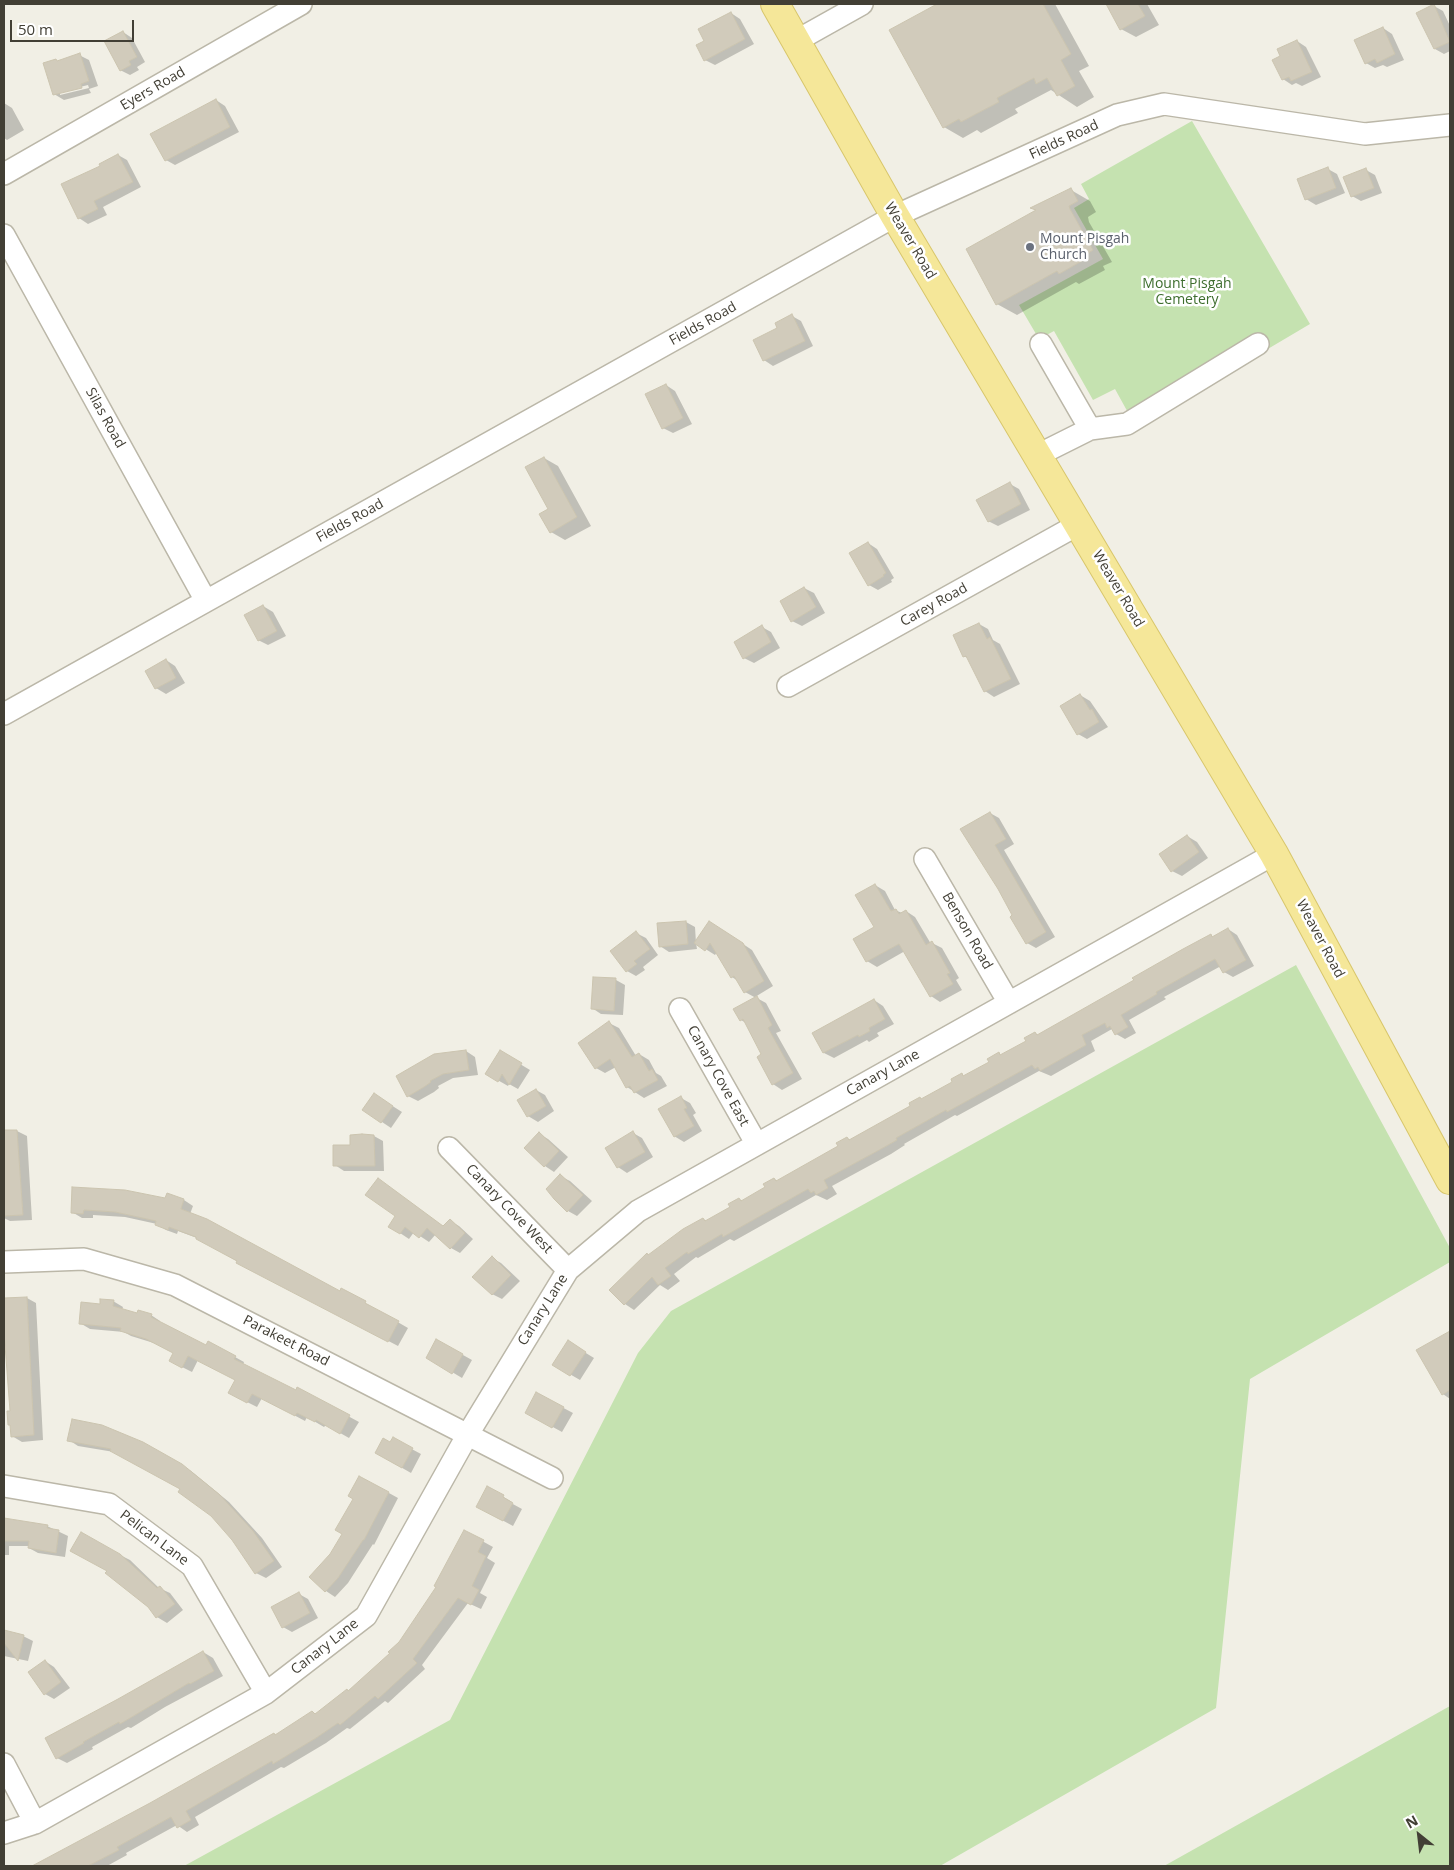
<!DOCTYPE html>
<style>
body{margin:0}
#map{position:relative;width:1454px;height:1870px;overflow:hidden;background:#f1efe5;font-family:"Open Sans",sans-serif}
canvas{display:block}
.frame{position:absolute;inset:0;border:5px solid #423f35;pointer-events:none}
.north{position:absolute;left:1394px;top:1810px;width:50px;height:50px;-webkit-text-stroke:4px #fff;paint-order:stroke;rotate:331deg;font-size:14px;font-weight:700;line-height:20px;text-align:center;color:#423f35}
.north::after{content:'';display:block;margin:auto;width:18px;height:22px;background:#423f35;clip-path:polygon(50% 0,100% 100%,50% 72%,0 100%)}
.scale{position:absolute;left:10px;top:20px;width:124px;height:22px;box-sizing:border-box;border:2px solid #423f35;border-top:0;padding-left:6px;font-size:15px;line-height:18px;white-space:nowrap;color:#423f35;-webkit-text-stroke:4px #fff;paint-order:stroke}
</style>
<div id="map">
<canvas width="1454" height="1870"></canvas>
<div class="frame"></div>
<div class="north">N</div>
<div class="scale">50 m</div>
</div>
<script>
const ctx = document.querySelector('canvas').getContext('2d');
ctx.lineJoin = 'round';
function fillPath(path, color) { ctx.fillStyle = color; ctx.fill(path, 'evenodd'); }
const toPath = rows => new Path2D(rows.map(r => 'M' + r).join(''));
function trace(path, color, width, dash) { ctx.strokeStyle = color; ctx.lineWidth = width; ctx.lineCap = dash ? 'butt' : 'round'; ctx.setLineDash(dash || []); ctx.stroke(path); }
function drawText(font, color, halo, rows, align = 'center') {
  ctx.font = font + ' "Open Sans",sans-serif'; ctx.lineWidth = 5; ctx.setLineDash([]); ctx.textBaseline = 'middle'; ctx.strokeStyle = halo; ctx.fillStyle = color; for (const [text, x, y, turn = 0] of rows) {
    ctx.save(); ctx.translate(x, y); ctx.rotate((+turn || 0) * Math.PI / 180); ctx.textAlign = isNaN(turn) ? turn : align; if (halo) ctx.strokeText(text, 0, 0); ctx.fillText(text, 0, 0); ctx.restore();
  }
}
fillPath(toPath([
 [1192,121,1310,324,1136,427,1115,389,1093,400,1054,331,1039,339,1019,305,1103,259,1074,208,1089,199,1081,184],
 [1296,965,1450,1248,1450,1262,1250,1379,1216,1708,940,1866,184,1866,450,1720,638,1353,671,1311],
 [1450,1706,1450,1866,1164,1866]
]), '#c5e2b0');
fillPath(toPath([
 [939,4,1055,4,1089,66,1079,71,1094,97,1077,107,1051,90,1015,109,1018,113,981,133,977,130,963,138,944,127,891,31],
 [1107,4,1147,4,1159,25,1136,37,1121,29],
 [1434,6,1443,11,1450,26,1450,51,1444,54,1435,49],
 [731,13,740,19,754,44,715,65,705,60,706,41],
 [1383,28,1392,34,1404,60,1387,67,1383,65,1375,68,1366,63],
 [123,32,132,38,145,62,137,67,139,70,130,75,120,70],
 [1297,41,1306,47,1321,77,1302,86,1296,83,1292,85,1283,79,1281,56],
 [79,55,89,60,98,86,89,89,91,93,64,100,54,94,58,62],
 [88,85,89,88,60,95,60,92],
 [216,100,225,106,239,132,175,165,166,160],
 [4,103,12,108,24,130,7,140,4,138],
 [118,155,127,160,141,187,103,207,107,215,88,224,79,218,101,166],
 [1328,169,1337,174,1345,193,1316,205,1306,199],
 [1366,170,1375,175,1382,193,1361,201,1352,196],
 [1071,190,1090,201,1096,212,1088,217,1089,222,1112,262,1103,266,1105,270,1079,284,1076,282,1017,315,997,304,1037,211,1033,209],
 [792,316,801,321,813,346,773,366,764,360,779,329],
 [666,385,675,391,692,424,673,433,663,428],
 [544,458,558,466,591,526,565,540,551,532,550,509],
 [1010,484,1019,489,1030,510,998,526,988,521],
 [868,543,877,549,894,578,891,580,892,582,878,590,869,585],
 [804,588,814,593,825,613,802,626,792,621],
 [263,606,273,612,286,636,268,645,258,640],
 [979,624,988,629,993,640,1000,644,1020,684,994,697,985,691,969,659,964,656],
 [762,627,771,632,780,648,754,663,744,658],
 [166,660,175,666,185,683,166,694,156,688],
 [1080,695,1090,701,1108,727,1087,739,1078,734],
 [990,813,999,818,1014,844,1004,850,1055,937,1036,948,1027,943,999,888],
 [1187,836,1197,842,1208,858,1182,876,1172,871],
 [875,885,885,891,895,910,902,913,906,911,915,917,931,944,932,943,942,948,959,978,956,980,962,990,940,1002,931,996,905,951,877,967,867,961,855,939,875,928],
 [686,922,695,927,696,943,719,928,752,950,773,986,755,997,766,1003,781,1031,776,1033,802,1079,782,1090,773,1084,763,1055,746,1023,741,1020,756,998,745,992,738,981,732,977,717,952,715,955,696,943,697,949,669,952,660,946],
 [1228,929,1237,935,1254,966,1233,977,1224,972,1221,966,1164,997,1166,999,1129,1020,1136,1033,1125,1039,1116,1034,1112,1029,1091,1041,1095,1051,1051,1076,1039,1071,957,1116,955,1115,904,1144,905,1145,891,1154,832,1186,837,1194,827,1200,816,1195,734,1241,730,1239,698,1258,696,1257,674,1274,680,1281,668,1290,660,1285,634,1310,625,1304,611,1290,647,1254,649,1256,703,1219,707,1221,731,1207,739,1199,743,1201,767,1188,774,1179,778,1181,839,1147,847,1138,851,1140,912,1106,920,1098,923,1100,954,1083,962,1075,965,1077,991,1062,999,1054,1002,1056,1027,1041,1035,1033,1038,1035,1135,981,1211,936,1213,937],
 [636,933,646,938,658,955,643,967,645,970,636,976,627,971],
 [594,978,616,980,625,985,623,1015,601,1014,592,1008],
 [874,1000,883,1006,894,1024,877,1033,879,1036,869,1042,867,1040,834,1058,824,1053,814,1034],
 [609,1023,619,1028,636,1056,639,1054,649,1060,656,1073,661,1076,667,1086,644,1098,627,1087,616,1067,605,1073,596,1068],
 [466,1051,475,1057,478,1075,453,1078,438,1086,439,1088,434,1092,418,1101,408,1096],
 [500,1052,530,1070,518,1089,509,1084,508,1086,487,1074],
 [536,1090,545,1095,554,1111,538,1122,528,1116],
 [681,1098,690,1103,696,1113,693,1115,702,1131,684,1142,674,1136],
 [383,1100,402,1112,391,1128,364,1110],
 [17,1131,27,1136,32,1220,10,1221,4,1218,4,1132],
 [633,1133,642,1138,653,1157,627,1173,618,1167,607,1149],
 [539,1134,548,1139,568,1157,554,1172,545,1166,526,1148],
 [374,1136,383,1141,384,1171,344,1171,335,1165,352,1146],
 [560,1176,570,1181,592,1201,577,1216,568,1211,555,1198],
 [378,1179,444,1227,450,1221,459,1226,473,1239,460,1253,451,1248,436,1234,429,1242,414,1232,409,1239,400,1233,397,1216],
 [74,1188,166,1200,168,1194,184,1200,193,1206,190,1214,340,1292,342,1290,408,1328,398,1346,247,1267,197,1238,178,1231,177,1234,166,1230,157,1224,125,1217,93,1215,93,1218,82,1218,72,1212],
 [492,1258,501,1263,520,1281,502,1299,492,1294],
 [27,1298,36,1303,43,1440,22,1442,12,1436,4,1319],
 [113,1301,123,1307,122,1310,138,1315,151,1315,160,1321,160,1323,206,1347,235,1357,244,1362,243,1365,296,1392,298,1389,359,1422,349,1438,326,1425,324,1427,307,1417,305,1421,262,1398,257,1407,239,1398,236,1380,198,1360,192,1372,180,1366,174,1353,157,1344,131,1336,124,1332,90,1329,80,1323,101,1306],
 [1449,1333,1450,1334,1450,1399,1443,1394],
 [436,1340,472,1360,462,1378,427,1357],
 [568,1342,594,1358,580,1380,554,1365],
 [537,1394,573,1413,562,1432,527,1413],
 [393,1439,421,1454,411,1473,376,1453,390,1444],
 [69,1440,142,1443,191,1471,229,1502,262,1538,282,1567,266,1578,256,1573,233,1539,211,1515,181,1489,114,1452,78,1446],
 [360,1477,398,1498,374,1545,373,1544,348,1583,335,1597,326,1591,310,1577,331,1554,344,1533],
 [488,1488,512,1502,511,1503,522,1509,513,1526,487,1512],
 [4,1520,47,1526,68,1536,65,1557,38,1553,29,1548,29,1546,9,1546,9,1555,4,1555],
 [464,1531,493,1547,487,1558,495,1563,480,1593,487,1597,481,1609,468,1603,422,1665,425,1669,388,1703,385,1701,350,1729,347,1728,326,1743,284,1768,281,1767,195,1817,199,1825,187,1832,177,1825,126,1853,127,1855,107,1866,34,1866,197,1779,274,1734,276,1736,316,1715,349,1692,392,1653,400,1642,438,1586],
 [120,1555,130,1560,159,1588,170,1593,183,1610,167,1623,157,1617,149,1607],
 [299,1594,308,1599,318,1618,292,1632,283,1627],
 [4,1632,23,1636,33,1641,28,1661,4,1656],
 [203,1652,213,1658,223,1676,165,1707,131,1728,128,1727,92,1747,93,1749,67,1763,57,1758],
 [45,1661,54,1667,70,1688,54,1699,45,1694]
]), '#0003');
const building = toPath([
 [937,4,1043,4,1071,54,1061,60,1075,86,1057,96,1047,78,1036,84,1034,78,997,98,999,102,976,114,961,122,959,119,943,128,889,30,937,4],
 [1106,4,1138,4,1145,16,1120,30,1106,4],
 [1434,4,1450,42,1434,49,1416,13,1434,4],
 [731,12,745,39,704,61,696,45,704,41,698,29,731,12],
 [1383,27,1395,54,1377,63,1375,59,1365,64,1354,40,1383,27],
 [123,31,137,57,129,61,131,65,120,71,104,41,123,31],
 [1297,40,1312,72,1291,81,1289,77,1282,80,1272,60,1280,56,1277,49,1297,40],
 [80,53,89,81,81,84,82,88,53,95,43,63,56,59,57,61,80,53],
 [216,99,230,127,165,161,150,134,216,99],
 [118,154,133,182,94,201,98,209,78,219,61,184,100,166,99,164,118,154],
 [1328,167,1336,188,1305,200,1297,179,1328,167],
 [1366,168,1374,188,1351,197,1343,177,1366,168],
 [1071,188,1078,201,1069,206,1070,209,1093,250,1085,255,1087,258,1059,274,1057,271,996,305,966,249,1036,210,1030,208,1071,188],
 [792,314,805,341,763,361,753,340,777,328,775,323,792,314],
 [666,384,683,418,662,429,645,394,666,384],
 [544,457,577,517,550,533,539,514,548,509,525,467,544,457],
 [1010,482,1021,504,988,522,976,500,1010,482],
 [868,542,886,573,883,575,884,576,868,586,849,553,868,542],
 [804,587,816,607,791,622,780,601,804,587],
 [263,605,277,631,258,641,244,615,263,605],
 [979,623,987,639,990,637,1011,679,984,692,966,656,963,657,953,635,979,623],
 [762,625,771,642,743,659,734,642,762,625],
 [166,659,176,678,155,689,145,671,166,659],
 [1080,694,1090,710,1092,709,1099,722,1077,735,1060,706,1080,694],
 [990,812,1006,839,995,845,1046,932,1026,944,1010,917,1012,915,998,889,960,829,990,812],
 [1187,835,1199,852,1171,872,1159,854,1187,835],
 [875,884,891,911,896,909,899,914,906,910,926,945,932,941,950,973,947,974,953,984,930,997,899,944,866,962,853,939,874,927,855,895,875,884],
 [686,921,688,944,659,947,657,923,686,921],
 [709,921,743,943,764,981,744,993,734,976,731,978,710,943,705,951,694,943,709,921],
 [1228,928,1246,960,1223,973,1215,959,1156,992,1157,994,1121,1015,1128,1027,1115,1035,1110,1026,1107,1028,1105,1023,1082,1035,1086,1045,1040,1071,1038,1067,1035,1069,1032,1065,947,1112,946,1110,896,1138,897,1140,881,1149,824,1180,828,1188,816,1195,814,1191,811,1193,808,1189,723,1237,722,1234,688,1254,687,1252,665,1268,671,1276,658,1285,652,1277,624,1305,609,1290,647,1253,648,1255,683,1229,703,1218,705,1221,730,1207,728,1204,739,1198,741,1201,765,1187,763,1184,774,1178,776,1181,838,1146,836,1143,847,1137,849,1140,910,1106,909,1103,920,1097,921,1099,952,1082,951,1079,962,1073,963,1076,989,1062,987,1059,999,1052,1000,1055,1026,1041,1024,1038,1035,1032,1037,1035,1134,980,1132,978,1183,949,1211,934,1212,937,1228,928],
 [636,931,650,949,634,961,637,964,626,972,610,951,636,931],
 [593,977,616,978,614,1011,591,1009,593,977],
 [757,996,772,1025,768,1028,793,1073,772,1085,757,1057,761,1054,743,1019,740,1021,733,1009,757,996],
 [874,999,885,1019,869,1028,870,1031,859,1037,858,1035,823,1053,812,1033,874,999],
 [609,1021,632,1057,639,1053,649,1071,652,1069,658,1080,634,1093,630,1086,626,1088,610,1059,595,1069,578,1043,609,1021],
 [466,1050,469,1070,443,1074,430,1081,431,1082,424,1087,407,1097,396,1076,434,1054,466,1050],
 [500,1050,522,1063,509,1085,502,1074,498,1082,485,1074,500,1050],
 [536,1089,546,1106,527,1117,517,1100,536,1089],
 [374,1093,393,1106,381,1123,362,1110,374,1093],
 [681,1096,687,1108,684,1109,694,1126,674,1137,658,1109,681,1096],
 [4,1130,17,1130,23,1215,4,1216,4,1130],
 [633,1131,645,1152,617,1168,605,1148,633,1131],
 [539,1132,559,1151,544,1167,524,1148,539,1132],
 [362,1134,374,1135,375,1166,333,1166,333,1145,350,1145,350,1135,362,1134],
 [560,1174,583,1195,567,1212,554,1199,546,1189,560,1174],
 [378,1178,443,1226,450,1219,465,1233,450,1249,427,1228,419,1238,405,1227,400,1234,388,1227,395,1216,365,1195,378,1178],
 [72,1187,125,1190,165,1198,167,1193,184,1199,181,1209,207,1219,340,1291,341,1288,366,1301,365,1303,399,1321,388,1342,236,1263,237,1261,196,1239,196,1237,169,1227,168,1230,155,1225,156,1221,115,1212,84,1210,83,1214,71,1213,72,1187],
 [492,1256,511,1275,492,1295,472,1277,492,1256],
 [27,1297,34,1435,11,1437,10,1425,8,1425,7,1411,10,1411,4,1332,4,1298,27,1297],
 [100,1299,114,1300,113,1306,137,1313,138,1310,152,1314,151,1317,206,1345,208,1341,236,1356,234,1359,296,1390,297,1387,350,1415,340,1434,316,1420,315,1422,297,1413,295,1416,252,1394,247,1403,228,1393,235,1380,188,1356,182,1368,169,1361,173,1353,146,1339,120,1331,121,1328,79,1324,81,1302,100,1304,100,1299],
 [1450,1331,1450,1390,1442,1395,1416,1350,1450,1331],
 [436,1339,463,1354,452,1374,426,1358,436,1339],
 [568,1340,586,1352,570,1376,552,1365,568,1340],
 [536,1392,564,1407,552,1428,525,1413,536,1392],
 [72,1419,102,1425,143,1442,182,1464,220,1495,253,1531,274,1561,255,1574,232,1540,211,1516,178,1492,180,1489,110,1451,111,1449,67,1441,72,1419],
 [393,1437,413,1448,402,1468,375,1453,383,1438,390,1442,393,1437],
 [359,1476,389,1492,364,1540,363,1540,338,1578,325,1592,309,1577,330,1554,342,1534,335,1530,353,1499,348,1496,359,1476],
 [487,1486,504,1495,503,1497,513,1503,503,1521,476,1507,487,1486],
 [4,1518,48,1525,47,1528,59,1530,56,1553,28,1548,29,1541,4,1541,4,1518],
 [464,1530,484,1540,478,1552,486,1556,472,1586,479,1590,471,1605,458,1598,413,1659,417,1663,378,1699,375,1696,340,1725,338,1723,316,1738,273,1764,272,1761,186,1811,191,1820,177,1828,171,1817,117,1847,119,1850,88,1866,32,1866,150,1803,274,1733,275,1735,312,1711,315,1714,347,1689,348,1691,390,1653,388,1652,399,1642,436,1587,434,1586,464,1530],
 [81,1532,120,1554,157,1588,160,1586,175,1604,156,1618,148,1607,105,1573,107,1571,70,1551,81,1532],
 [299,1592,310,1613,282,1628,271,1607,299,1592],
 [4,1630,24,1635,18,1661,4,1643,4,1630],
 [203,1651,214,1671,190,1684,189,1683,120,1724,119,1722,83,1742,84,1743,56,1759,45,1738,118,1699,203,1651],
 [45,1660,61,1682,44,1695,28,1672,45,1660]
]);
fillPath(building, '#d1cbbb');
trace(building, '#cbc4af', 1);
const minor = toPath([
 [796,41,862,4],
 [4,174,301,4],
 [4,235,206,601],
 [1090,429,1127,424,1258,344],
 [1038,455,1090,429,1041,344],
 [788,686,1079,524],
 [4,714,895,216,1117,115,1164,104,1365,134,1450,125],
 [925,859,1009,1003],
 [680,1009,756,1143],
 [449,1148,568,1270],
 [4,1262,84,1259,175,1285,552,1478],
 [4,1486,109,1504,192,1566,266,1693],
 [4,1764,35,1823],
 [4,1833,35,1823,266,1693,366,1616,468,1434,568,1270,638,1211,1274,854]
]);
const major = toPath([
 [775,4,895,216,1274,854,1450,1180]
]);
trace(minor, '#bbb7a8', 24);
trace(major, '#d8c66b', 30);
trace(minor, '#fff', 21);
trace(major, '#f5e799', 28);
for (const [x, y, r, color] of [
 [1030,247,5,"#6b7280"]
]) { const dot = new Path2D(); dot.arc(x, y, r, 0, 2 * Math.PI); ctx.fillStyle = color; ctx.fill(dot); trace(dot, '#fff', 2); }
drawText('14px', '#423f35', '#fff', [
 ["Eyers Road",153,89,-30],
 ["Fields Road",1064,140,-25],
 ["Weaver Road",910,241,59],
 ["Fields Road",703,324,-29],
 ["Silas Road",105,418,61],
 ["Fields Road",350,521,-29],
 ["Weaver Road",1118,589,59],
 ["Carey Road",934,605,-29],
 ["Benson Road",967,931,60],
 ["Weaver Road",1320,939,62],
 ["Canary Lane",883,1073,-29],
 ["Canary Cove East",718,1076,61],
 ["Canary Cove West",509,1209,46],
 ["Canary Lane",543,1310,-58],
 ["Parakeet Road",286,1341,27],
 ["Pelican Lane",154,1538,37],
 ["Canary Lane",325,1647,-38]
]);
drawText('14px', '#5b616d', '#fff', [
 ["Mount Pisgah",1040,239],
 ["Church",1040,255]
], 'left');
drawText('14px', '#3e6e2e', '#fff', [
 ["Mount Pisgah",1187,284],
 ["Cemetery",1187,300]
]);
</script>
